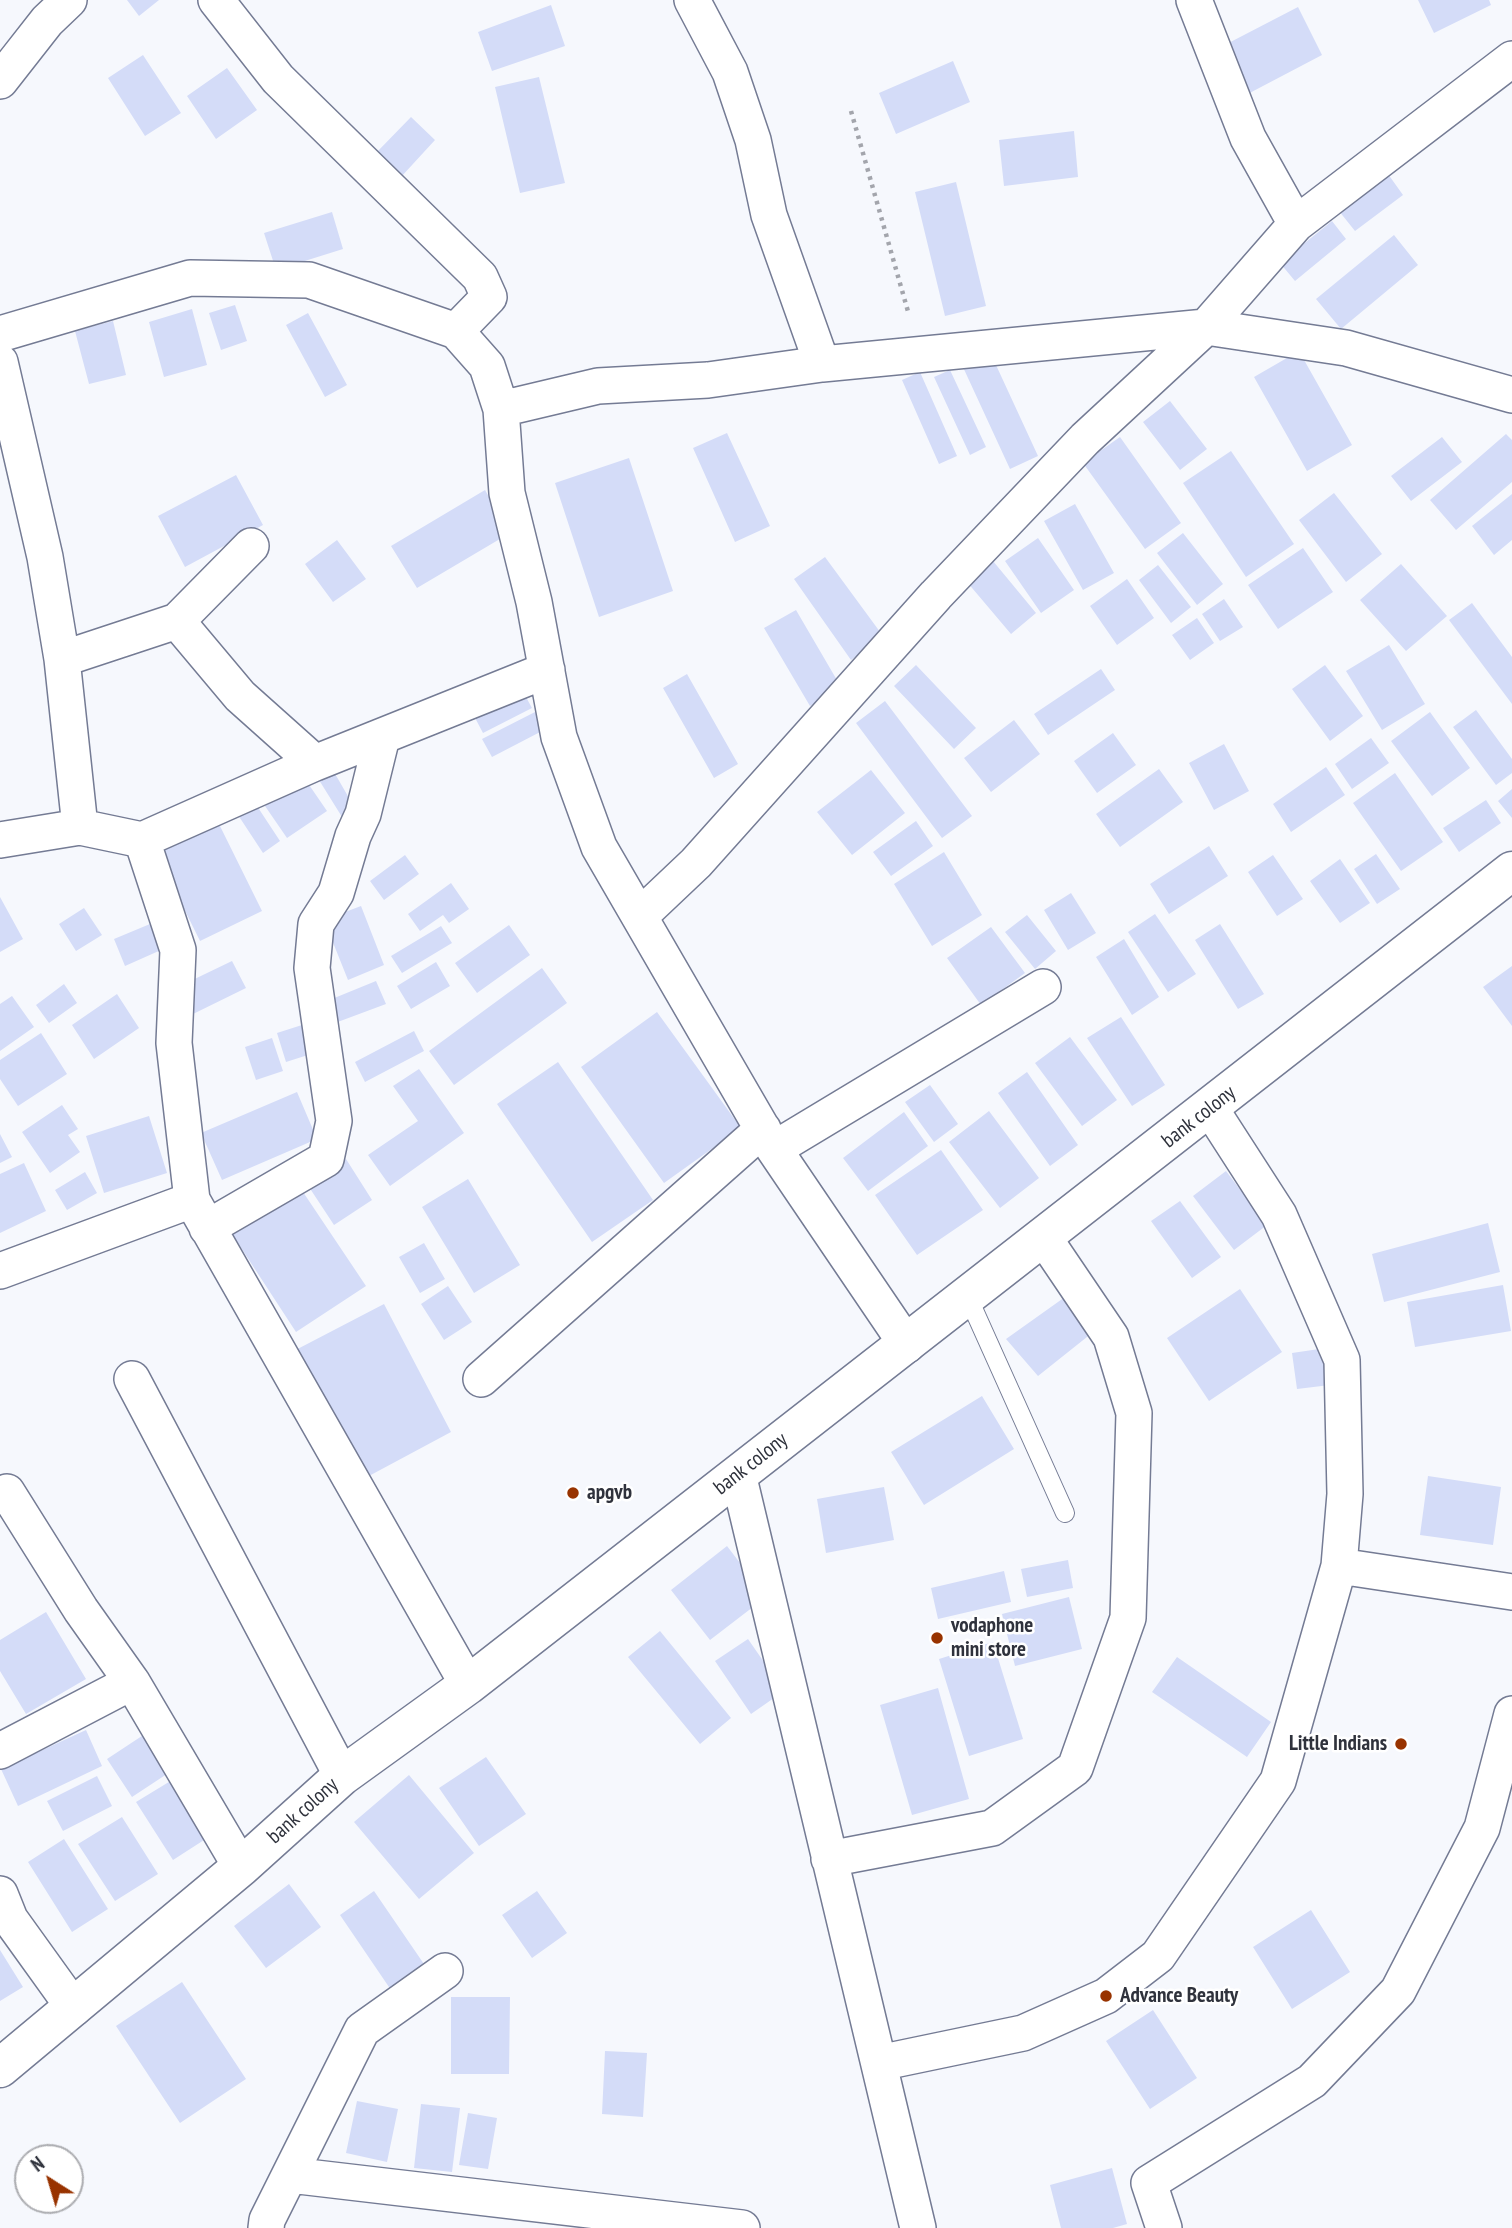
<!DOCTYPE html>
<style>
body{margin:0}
#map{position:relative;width:1512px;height:2228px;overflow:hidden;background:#f6f8fd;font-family:"PT Sans Narrow",sans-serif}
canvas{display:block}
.north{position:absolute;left:14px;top:2144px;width:70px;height:70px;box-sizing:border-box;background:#fff;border:2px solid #acadb1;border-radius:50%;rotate:323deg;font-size:19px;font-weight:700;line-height:28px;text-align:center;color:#2f323c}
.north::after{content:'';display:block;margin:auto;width:24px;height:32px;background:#983300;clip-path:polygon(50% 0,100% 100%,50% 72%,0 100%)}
</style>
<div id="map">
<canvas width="1512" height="2228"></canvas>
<div class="north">N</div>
</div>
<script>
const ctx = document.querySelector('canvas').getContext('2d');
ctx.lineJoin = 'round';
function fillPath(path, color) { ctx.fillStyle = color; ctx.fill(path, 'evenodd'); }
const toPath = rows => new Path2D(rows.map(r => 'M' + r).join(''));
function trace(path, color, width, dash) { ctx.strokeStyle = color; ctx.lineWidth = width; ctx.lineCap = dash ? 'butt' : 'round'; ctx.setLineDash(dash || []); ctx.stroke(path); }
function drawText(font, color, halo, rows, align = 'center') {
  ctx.font = font + ' "PT Sans Narrow",sans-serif'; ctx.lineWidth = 5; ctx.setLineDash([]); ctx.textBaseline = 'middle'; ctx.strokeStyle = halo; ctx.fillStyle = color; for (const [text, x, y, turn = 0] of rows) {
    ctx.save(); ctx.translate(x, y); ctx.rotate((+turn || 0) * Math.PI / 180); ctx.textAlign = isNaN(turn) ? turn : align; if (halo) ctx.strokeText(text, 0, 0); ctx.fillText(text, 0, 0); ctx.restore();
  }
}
fillPath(toPath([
 [127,0,159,0,139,16],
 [1418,0,1489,0,1491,5,1434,33],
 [551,5,565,46,492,71,478,32],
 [1298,7,1322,55,1242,97,1217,49],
 [143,55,181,113,145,136,108,78],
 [953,61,970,102,896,134,879,93],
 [227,68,257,110,216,139,187,96],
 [539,77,565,183,520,193,495,87],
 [411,117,435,140,401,177,376,153],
 [1074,131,1078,177,1004,186,999,140],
 [1388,174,1403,195,1355,231,1339,211],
 [956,182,986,306,945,316,915,192],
 [332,212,343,249,276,270,264,233],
 [1332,221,1346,239,1295,281,1280,263],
 [1394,235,1418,265,1341,329,1316,299],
 [235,305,247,341,221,350,209,313],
 [192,309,207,365,164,377,149,322],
 [308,313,347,385,325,397,286,325],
 [113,321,126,375,89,384,75,331],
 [1299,351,1352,445,1307,471,1254,377],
 [990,352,1038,456,1010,469,962,365],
 [950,370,986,447,970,455,934,377],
 [920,372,957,456,939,464,902,380],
 [1170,401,1207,449,1180,470,1143,422],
 [727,433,770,526,735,542,693,448],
 [1506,434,1512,440,1512,482,1456,530,1430,500],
 [1120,437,1181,523,1145,549,1083,463],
 [1442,437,1462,462,1411,501,1391,476],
 [1231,451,1294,544,1246,577,1183,483],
 [629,458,673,591,599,617,555,483],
 [236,475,263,525,185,567,158,516],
 [485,490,510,533,417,588,391,546],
 [1334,493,1382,554,1346,582,1299,520],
 [1512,494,1512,540,1494,555,1472,526],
 [1075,504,1114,573,1083,590,1044,521],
 [1183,533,1223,584,1197,605,1157,553],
 [1038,538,1074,590,1041,613,1005,561],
 [337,540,366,579,333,602,305,564],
 [1303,548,1333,592,1278,629,1248,585],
 [825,557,883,636,851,660,794,579],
 [993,561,1036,613,1011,634,967,582],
 [1401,564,1447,616,1406,651,1360,600],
 [1158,565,1191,607,1171,623,1139,580],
 [1127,579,1154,618,1117,645,1090,606],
 [1224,599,1243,627,1220,641,1202,614],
 [1472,603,1512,657,1512,704,1449,620],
 [796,610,841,687,810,706,764,628],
 [1197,618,1214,643,1190,660,1172,635],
 [1389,645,1425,704,1382,730,1346,671],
 [916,665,976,728,954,749,894,686],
 [1325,665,1363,716,1330,741,1292,689],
 [1101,669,1115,690,1048,735,1034,714],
 [687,674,738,764,714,778,663,688],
 [521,688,532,708,483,733,473,714],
 [885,701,972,816,942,838,856,723],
 [1476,710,1512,759,1512,773,1496,785,1453,727],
 [535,712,544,730,492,757,482,739],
 [1430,712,1470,768,1432,796,1391,741],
 [1014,720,1040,754,991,792,964,758],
 [1113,733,1136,765,1097,793,1074,761],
 [1371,738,1389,763,1352,789,1335,764],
 [1224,744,1249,791,1214,810,1189,763],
 [1326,767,1345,795,1291,832,1273,804],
 [1159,769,1183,802,1120,847,1096,814],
 [871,770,905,813,852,855,817,812],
 [334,772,360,817,347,825,319,780],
 [1395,773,1443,842,1401,871,1353,803],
 [305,779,327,811,287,838,265,806],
 [1512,789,1512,818,1498,801],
 [1486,800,1501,823,1459,852,1443,828],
 [255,803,280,841,263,853,238,815],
 [916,821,933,846,891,876,873,852],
 [218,822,262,911,200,941,156,852],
 [1209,846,1228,876,1169,914,1150,884],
 [944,852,982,915,932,946,894,884],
 [1376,854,1400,889,1377,904,1354,869],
 [405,855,419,874,384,900,370,881],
 [1273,855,1303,899,1277,916,1248,872],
 [1340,859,1370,903,1340,923,1310,881],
 [451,883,469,909,449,923,443,915,420,931,408,914],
 [1071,893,1096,933,1068,950,1044,910],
 [0,897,23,939,0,952],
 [361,906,384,965,348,980,324,920],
 [84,908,102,935,76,951,59,924],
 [1155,914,1196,974,1168,992,1128,932],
 [1027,915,1056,951,1035,969,1005,932],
 [150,924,161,950,125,966,114,939],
 [1220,924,1264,994,1238,1009,1195,940],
 [509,925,530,955,477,993,455,963],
 [441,926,452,943,402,973,391,956],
 [991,927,1025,973,981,1005,947,958],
 [1124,939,1159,997,1132,1015,1096,957],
 [232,961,246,988,191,1015,178,987],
 [436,962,450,986,411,1009,397,986],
 [1512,966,1512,1026,1483,987],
 [542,968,567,1003,454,1085,429,1051],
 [376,981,386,1004,335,1023,327,1001],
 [64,984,77,1003,49,1023,36,1005],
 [117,994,139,1028,94,1059,72,1025],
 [12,996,34,1027,0,1051,0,1004],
 [657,1012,741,1128,664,1183,581,1067],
 [1121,1017,1165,1085,1132,1106,1087,1038],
 [302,1025,311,1054,286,1062,277,1033],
 [414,1031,424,1051,365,1082,355,1062],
 [41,1033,67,1074,18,1106,0,1079,0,1060],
 [1070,1037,1117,1100,1082,1126,1035,1063],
 [272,1038,283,1071,256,1080,245,1047],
 [558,1062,653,1200,592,1242,497,1104],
 [419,1069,464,1133,390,1186,368,1155,418,1121,393,1086],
 [1027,1072,1078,1145,1050,1166,998,1093],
 [930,1085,958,1124,934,1142,905,1102],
 [297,1092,317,1139,222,1180,201,1133],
 [62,1105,78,1129,68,1135,80,1152,50,1173,22,1132],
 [989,1111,1039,1178,1000,1208,949,1142],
 [904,1112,928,1146,868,1191,843,1158],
 [149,1116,167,1173,104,1193,86,1136],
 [0,1134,12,1157,0,1163],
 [941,1150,983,1210,917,1255,875,1195],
 [346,1159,372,1200,334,1225,307,1184],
 [24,1163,46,1211,0,1233,0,1174],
 [1226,1171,1267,1225,1234,1250,1193,1196],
 [85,1172,97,1193,67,1210,55,1190],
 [468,1179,520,1265,474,1293,422,1207],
 [301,1189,366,1286,296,1332,232,1234],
 [1180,1201,1221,1257,1192,1278,1151,1221],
 [1488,1223,1500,1272,1384,1302,1372,1254],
 [424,1243,445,1279,420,1293,399,1257],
 [1503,1285,1511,1331,1415,1347,1407,1302],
 [448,1286,472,1322,444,1340,421,1304],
 [1240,1289,1282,1352,1209,1401,1167,1338],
 [1065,1297,1092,1333,1038,1376,1006,1339],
 [384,1304,451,1432,354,1484,286,1355],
 [1326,1348,1330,1385,1297,1389,1292,1353],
 [982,1396,1014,1449,924,1505,891,1452],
 [1428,1476,1501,1487,1493,1545,1420,1535],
 [884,1487,894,1540,826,1553,817,1499],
 [727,1546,766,1597,710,1640,671,1590],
 [1068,1560,1073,1588,1027,1597,1021,1569],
 [1004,1571,1011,1602,938,1619,931,1588],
 [1069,1597,1082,1649,1015,1666,1002,1614],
 [46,1612,86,1679,26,1714,0,1671,0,1640],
 [660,1631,731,1718,700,1744,628,1657],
 [748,1639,784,1691,751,1714,715,1661],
 [993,1642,1023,1739,969,1756,939,1659],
 [1177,1657,1271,1722,1247,1757,1152,1692],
 [938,1688,969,1799,912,1815,880,1705],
 [86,1730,102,1766,18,1806,1,1769],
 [151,1730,176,1768,132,1797,107,1759],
 [486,1757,526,1814,479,1846,439,1788],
 [182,1774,218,1831,173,1860,136,1802],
 [409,1775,474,1853,419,1899,354,1822],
 [97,1776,112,1806,63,1831,47,1801],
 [122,1817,158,1874,115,1901,78,1844],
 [64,1839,108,1909,72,1932,28,1862],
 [289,1884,321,1927,266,1968,234,1926],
 [374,1891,426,1967,391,1990,340,1915],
 [537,1891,567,1933,532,1958,502,1915],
 [1311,1910,1350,1972,1292,2009,1253,1947],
 [0,1950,23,1987,0,2001],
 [182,1982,246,2079,180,2123,116,2026],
 [451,1997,510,1997,509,2074,451,2074],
 [1153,2010,1197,2078,1150,2109,1106,2041],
 [605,2051,647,2053,643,2117,602,2114],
 [357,2101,398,2109,387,2162,346,2153],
 [421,2104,460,2108,452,2172,414,2168],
 [468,2113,497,2118,488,2169,459,2165],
 [1112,2168,1127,2224,1113,2228,1061,2228,1050,2185]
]), '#d4dcf8');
const service = toPath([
 [968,1297,1065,1513]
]);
const minor = toPath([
 [216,0,278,79,480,277,489,297,456,331],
 [692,0,730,72,753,140,769,215,822,364],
 [1194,0,1248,138,1296,224],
 [0,81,47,21,69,0],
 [0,334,190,278,309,280,456,331,487,366,501,409,507,493,534,602,559,737,599,847,774,1149,907,1345],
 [0,362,45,557,62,659,80,827],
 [501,409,598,386,708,380,822,364,1206,327,1296,224,1512,59],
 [177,621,251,546],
 [62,659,177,621,240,696,315,763],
 [0,840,80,827,142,840,178,950,174,1043,192,1200,468,1685],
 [142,840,315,763,547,670],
 [640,916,696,863,936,595,1085,439,1206,327,1346,348,1512,395],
 [774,1149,1043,987],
 [207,1228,326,1159,334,1121,312,968,316,924,336,893,353,836,363,814,382,737],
 [0,1271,192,1200],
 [132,1379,342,1776],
 [481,1379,763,1129],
 [738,1474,918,2228],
 [7,1492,81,1610,132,1682,241,1867],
 [1339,1566,1512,1592],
 [0,1751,132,1682],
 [829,1859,992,1828,1075,1768,1128,1618,1134,1413,1111,1337,1044,1238],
 [0,1894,10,1919,74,2008],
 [879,2063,1023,2033,1106,1996,1158,1956,1278,1781,1339,1566,1345,1494,1342,1360,1279,1215,1210,1108],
 [290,2175,742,2228],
 [266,2228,267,2220,362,2030,445,1971],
 [1164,2228,1149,2183,1312,2081,1398,1991,1482,1828,1512,1714]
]);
const secondary = toPath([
 [0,2068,241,1867,342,1776,468,1685,1512,871]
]);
trace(service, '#747b94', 20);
trace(minor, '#747b94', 38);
trace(secondary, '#747b94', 41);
trace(toPath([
 [851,111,909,315]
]), '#a3a5ac', 4.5, [3.5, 5]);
trace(service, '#fff', 18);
trace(minor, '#fff', 35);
trace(secondary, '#fff', 38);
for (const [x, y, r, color] of [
 [573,1493,7,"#983300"],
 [937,1638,7,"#983300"],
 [1401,1744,7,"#983300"],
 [1106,1996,7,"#983300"]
]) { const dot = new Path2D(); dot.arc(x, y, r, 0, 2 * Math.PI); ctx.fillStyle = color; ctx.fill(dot); trace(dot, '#fff', 2.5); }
drawText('21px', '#2f323c', '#fff', [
 ["bank colony",1199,1117,-38],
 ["bank colony",751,1464,-38],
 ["bank colony",303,1811,-42]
]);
drawText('bold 21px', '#2f323c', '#fff', [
 ["apgvb",587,1493],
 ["vodaphone",951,1626],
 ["mini store",951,1650],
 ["Little Indians",1387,1744,"right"],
 ["Advance Beauty",1120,1996]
], 'left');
</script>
